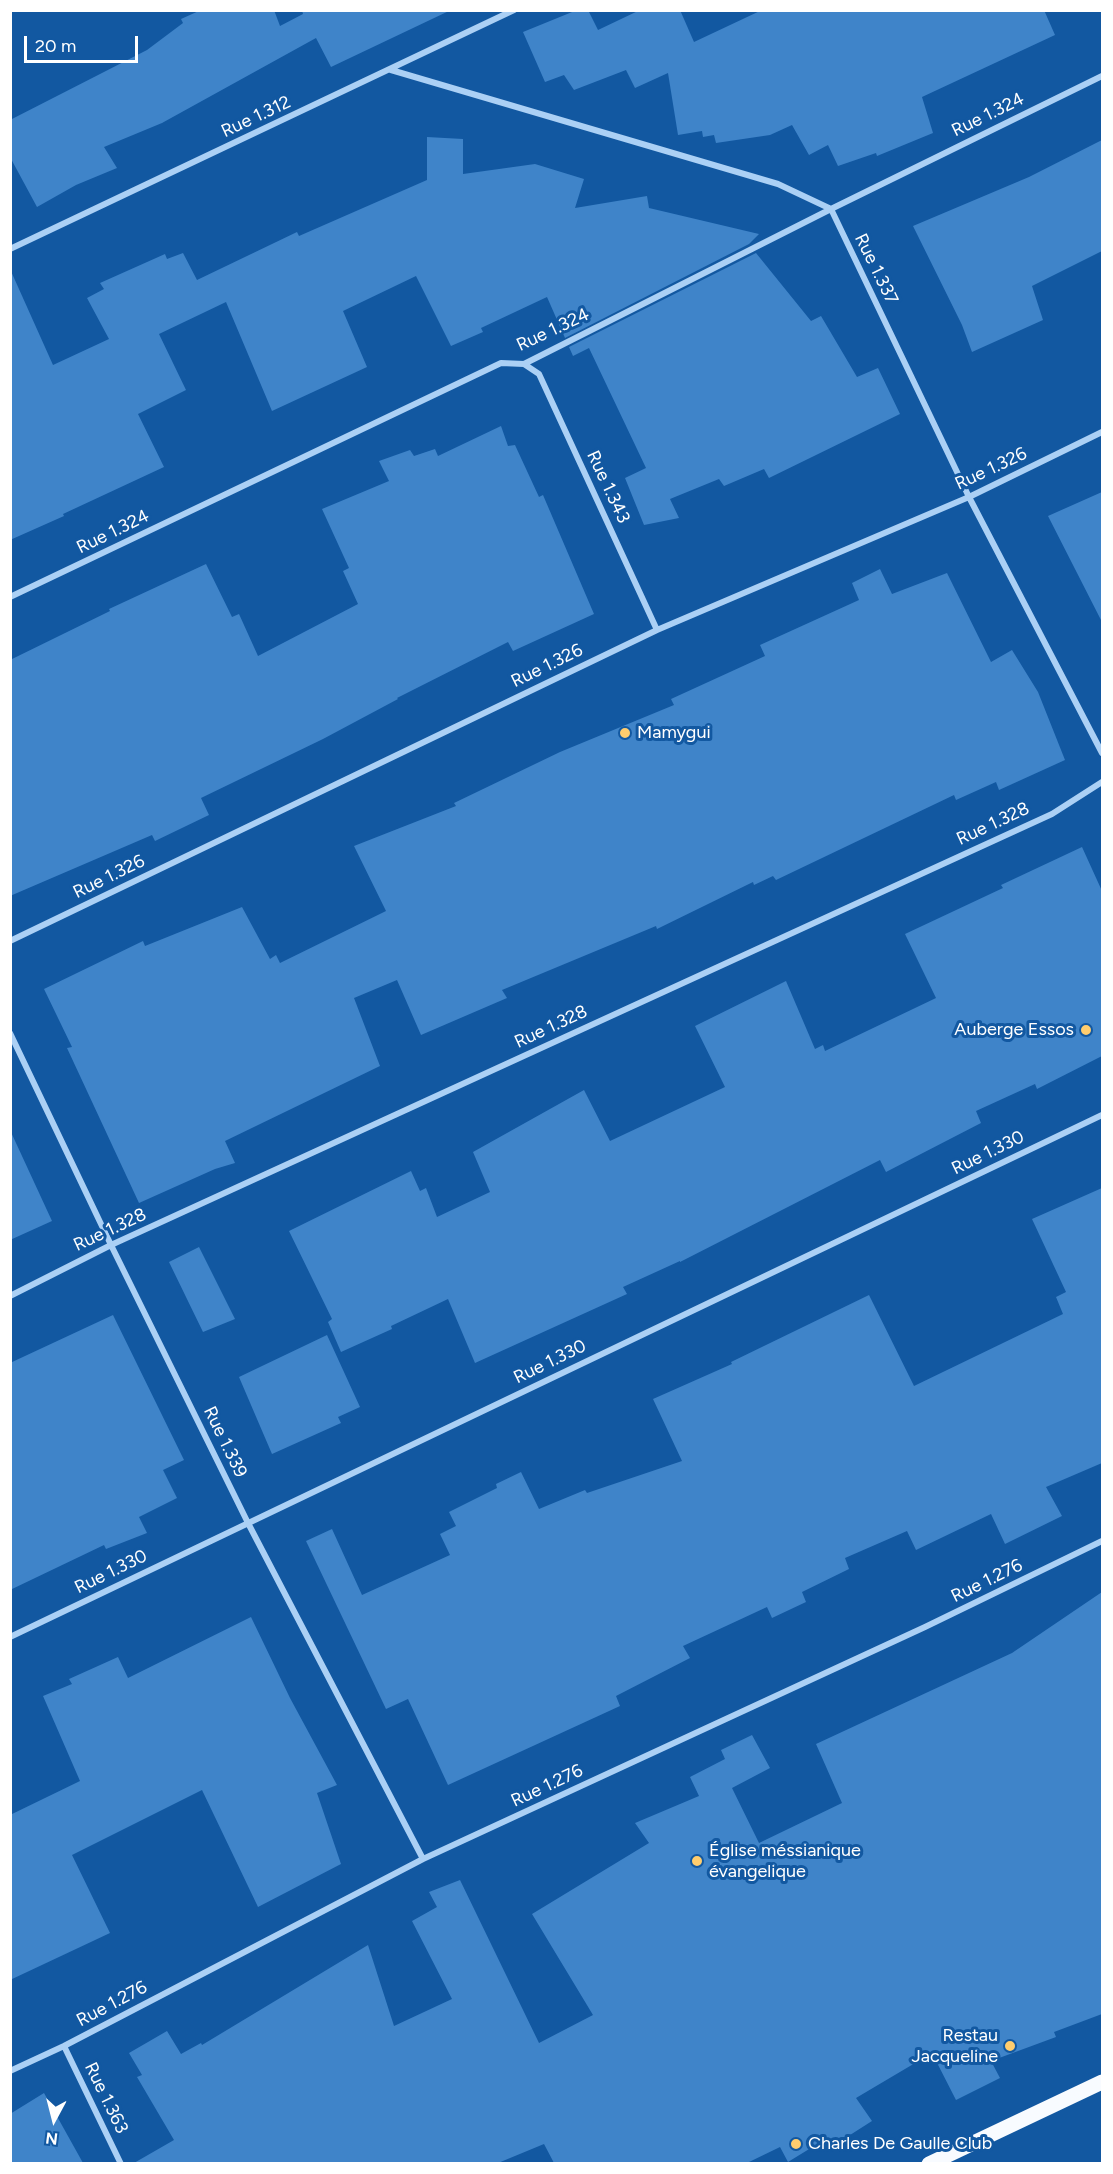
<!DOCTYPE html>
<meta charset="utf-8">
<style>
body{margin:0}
#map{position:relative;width:1113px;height:2174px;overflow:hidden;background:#1258a1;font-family:Figtree,sans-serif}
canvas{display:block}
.frame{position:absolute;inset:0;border:12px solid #fff;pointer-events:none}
.north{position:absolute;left:24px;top:2090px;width:60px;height:60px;-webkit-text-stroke:4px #1258a1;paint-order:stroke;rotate:187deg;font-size:16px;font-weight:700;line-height:24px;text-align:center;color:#fff}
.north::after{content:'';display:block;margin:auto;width:21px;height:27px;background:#fff;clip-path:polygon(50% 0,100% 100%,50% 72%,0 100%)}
.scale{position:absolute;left:24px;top:36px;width:114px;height:27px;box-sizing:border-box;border:3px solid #fff;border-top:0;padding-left:8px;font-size:18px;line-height:21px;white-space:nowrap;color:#fff;-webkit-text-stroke:4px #1258a1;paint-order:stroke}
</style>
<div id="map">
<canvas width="1113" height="2174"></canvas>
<div class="frame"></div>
<div class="north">N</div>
<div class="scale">20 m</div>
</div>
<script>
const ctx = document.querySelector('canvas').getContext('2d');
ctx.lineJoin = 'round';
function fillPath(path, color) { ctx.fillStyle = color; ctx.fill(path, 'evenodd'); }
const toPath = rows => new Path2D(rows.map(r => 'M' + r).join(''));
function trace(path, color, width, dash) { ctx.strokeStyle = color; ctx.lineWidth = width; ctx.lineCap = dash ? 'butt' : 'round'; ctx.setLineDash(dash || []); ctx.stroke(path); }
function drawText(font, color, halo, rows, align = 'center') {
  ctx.font = font + ' Figtree,sans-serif'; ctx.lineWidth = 6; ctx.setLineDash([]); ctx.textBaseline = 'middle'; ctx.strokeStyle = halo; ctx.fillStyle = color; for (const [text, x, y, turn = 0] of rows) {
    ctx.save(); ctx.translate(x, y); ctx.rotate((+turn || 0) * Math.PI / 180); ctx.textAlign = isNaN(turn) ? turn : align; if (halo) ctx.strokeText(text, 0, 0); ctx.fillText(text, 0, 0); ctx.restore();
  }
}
fillPath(toPath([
 [201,10,274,10,280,26,303,14,302,10,451,10,331,67,316,38,162,123,104,147,117,168,76,185,37,207,10,157,10,120,147,50,183,23,181,19],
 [577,10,588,10,598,30,640,10,680,10,694,42,762,10,1044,10,1055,35,922,97,933,133,877,156,876,153,838,166,828,145,809,155,792,125,770,135,716,143,714,135,703,137,702,131,678,135,668,73,635,88,626,70,574,90,564,75,545,82,523,32],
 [427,137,463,139,463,174,535,164,584,179,575,208,647,196,649,208,759,234,749,244,565,338,547,297,481,328,483,332,451,346,416,276,343,311,367,367,272,411,226,302,159,334,186,390,138,414,164,467,63,514,64,516,10,540,10,269,53,365,109,339,87,298,104,289,100,283,165,254,167,259,183,253,197,280,297,232,299,236,427,180],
 [1102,140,1102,251,1032,286,1043,320,972,352,962,325,913,226,1029,177],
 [756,253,811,321,821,316,857,377,878,368,900,414,769,478,764,469,724,486,719,479,670,499,679,518,644,525,625,478,646,468,589,348,573,356,569,347],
 [501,426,508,446,515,445,539,497,543,495,594,614,513,651,508,642,397,698,398,699,323,739,201,798,209,815,155,841,152,835,10,896,10,660,110,611,109,609,206,564,232,617,239,614,258,656,358,604,343,571,349,568,322,509,389,481,379,461,410,450,414,456,435,449,438,456],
 [1102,492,1102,622,1048,516],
 [880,569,892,594,947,573,991,662,1012,650,1038,692,1065,760,999,790,996,782,956,800,954,795,776,880,773,876,754,885,753,882,657,929,656,926,502,990,507,998,421,1035,397,980,354,998,380,1066,225,1141,235,1163,215,1169,139,1203,67,1048,72,1047,44,989,143,941,145,946,242,907,270,959,276,955,280,963,386,911,354,846,456,806,454,803,560,752,674,705,671,699,765,656,760,645,859,600,852,583],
 [1082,847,1102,891,1102,1056,1037,1089,1035,1084,976,1111,981,1123,886,1172,880,1160,680,1262,680,1261,623,1287,627,1294,475,1363,448,1299,391,1326,392,1329,341,1352,328,1322,332,1319,289,1231,411,1171,420,1191,426,1188,437,1217,490,1192,473,1152,584,1090,610,1141,725,1087,695,1026,786,981,815,1049,823,1045,825,1051,936,998,905,934,1003,888,1001,885],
 [10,1130,52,1221,10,1240],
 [1102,1188,1102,1463,1046,1487,1062,1516,1005,1544,991,1514,916,1550,907,1531,845,1558,849,1569,802,1592,806,1602,772,1618,767,1607,683,1646,690,1658,616,1696,620,1706,448,1785,408,1699,386,1709,306,1541,332,1529,362,1595,450,1555,440,1534,456,1526,449,1512,497,1488,496,1484,521,1472,539,1509,585,1490,587,1493,682,1461,653,1399,732,1364,731,1362,869,1295,914,1386,1063,1314,1056,1297,1066,1292,1032,1219],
 [199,1247,235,1319,203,1332,169,1262],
 [113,1315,184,1460,163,1470,177,1498,139,1517,147,1533,106,1549,104,1545,10,1590,10,1363],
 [327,1335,360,1407,338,1417,341,1423,272,1454,239,1377],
 [1102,1592,1102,2014,1054,2032,1056,2037,991,2061,1000,2078,956,2100,932,2053,856,2098,872,2121,825,2151,819,2143,788,2162,780,2147,747,2163,554,2163,544,2144,498,2163,134,2163,174,2140,137,2077,142,2075,129,2053,167,2031,181,2054,201,2043,202,2045,368,1945,394,2026,452,1999,412,1921,437,1907,429,1892,460,1880,539,2043,593,2015,532,1914,649,1843,635,1823,699,1796,690,1777,725,1759,721,1750,752,1735,770,1768,732,1788,759,1843,842,1803,816,1744,1012,1653],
 [251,1617,290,1698,337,1785,317,1793,341,1864,258,1907,202,1790,72,1855,110,1933,10,1980,10,1815,80,1781,43,1696,72,1684,69,1679,118,1657,128,1678],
 [44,2093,83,2163,10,2163,10,2114]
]), '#3f84c9');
trace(toPath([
 [391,70,778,184,831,209,969,497,1102,753],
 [10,249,514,10],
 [524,364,539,374,657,630],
 [10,597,501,363,524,364,831,209,1102,76],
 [10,941,657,630,969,497,1102,432],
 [10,1033,111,1245,248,1523,423,1859],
 [10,1296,111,1245,1052,814,1102,782],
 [10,1637,1102,1115],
 [64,2046,121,2164],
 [10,2071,64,2046,423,1859,925,1627,1102,1541]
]), '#abd0f5', 6);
trace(toPath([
 [929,2164,1102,2082]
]), '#f8fbff', 15);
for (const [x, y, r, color] of [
 [625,733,6,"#ffcd6e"],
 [1086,1030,6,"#ffcd6e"],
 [697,1861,6,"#ffcd6e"],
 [1010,2046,6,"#ffcd6e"],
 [796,2144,6,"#ffcd6e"]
]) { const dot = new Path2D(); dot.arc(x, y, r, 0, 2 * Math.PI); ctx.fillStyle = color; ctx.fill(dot); trace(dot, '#1258a1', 2); }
drawText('18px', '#fff', '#1258a1', [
 ["Rue 1.324",988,115,-26],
 ["Rue 1.312",256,117,-25],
 ["Rue 1.337",876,269,64],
 ["Rue 1.324",553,330,-25],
 ["Rue 1.326",991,469,-25],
 ["Rue 1.343",608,487,65],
 ["Rue 1.324",113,532,-26],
 ["Rue 1.326",547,666,-26],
 ["Rue 1.328",993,824,-25],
 ["Rue 1.326",109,877,-26],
 ["Rue 1.328",551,1027,-25],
 ["Rue 1.330",988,1153,-26],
 ["Rue 1.328",110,1230,-25],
 ["Rue 1.330",550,1362,-26],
 ["Rue 1.339",225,1442,64],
 ["Rue 1.330",111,1572,-26],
 ["Rue 1.276",987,1581,-26],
 ["Rue 1.276",547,1786,-25],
 ["Rue 1.276",112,2004,-28],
 ["Rue 1.363",106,2098,64]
]);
drawText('18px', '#fff', '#1258a1', [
 ["Mamygui",637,733],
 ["Auberge Essos",1074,1030,"right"],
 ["Église méssianique",709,1851],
 ["évangelique",709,1872],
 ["Restau",998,2036,"right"],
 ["Jacqueline",998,2057,"right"],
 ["Charles De Gaulle Club",808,2144]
], 'left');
</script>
